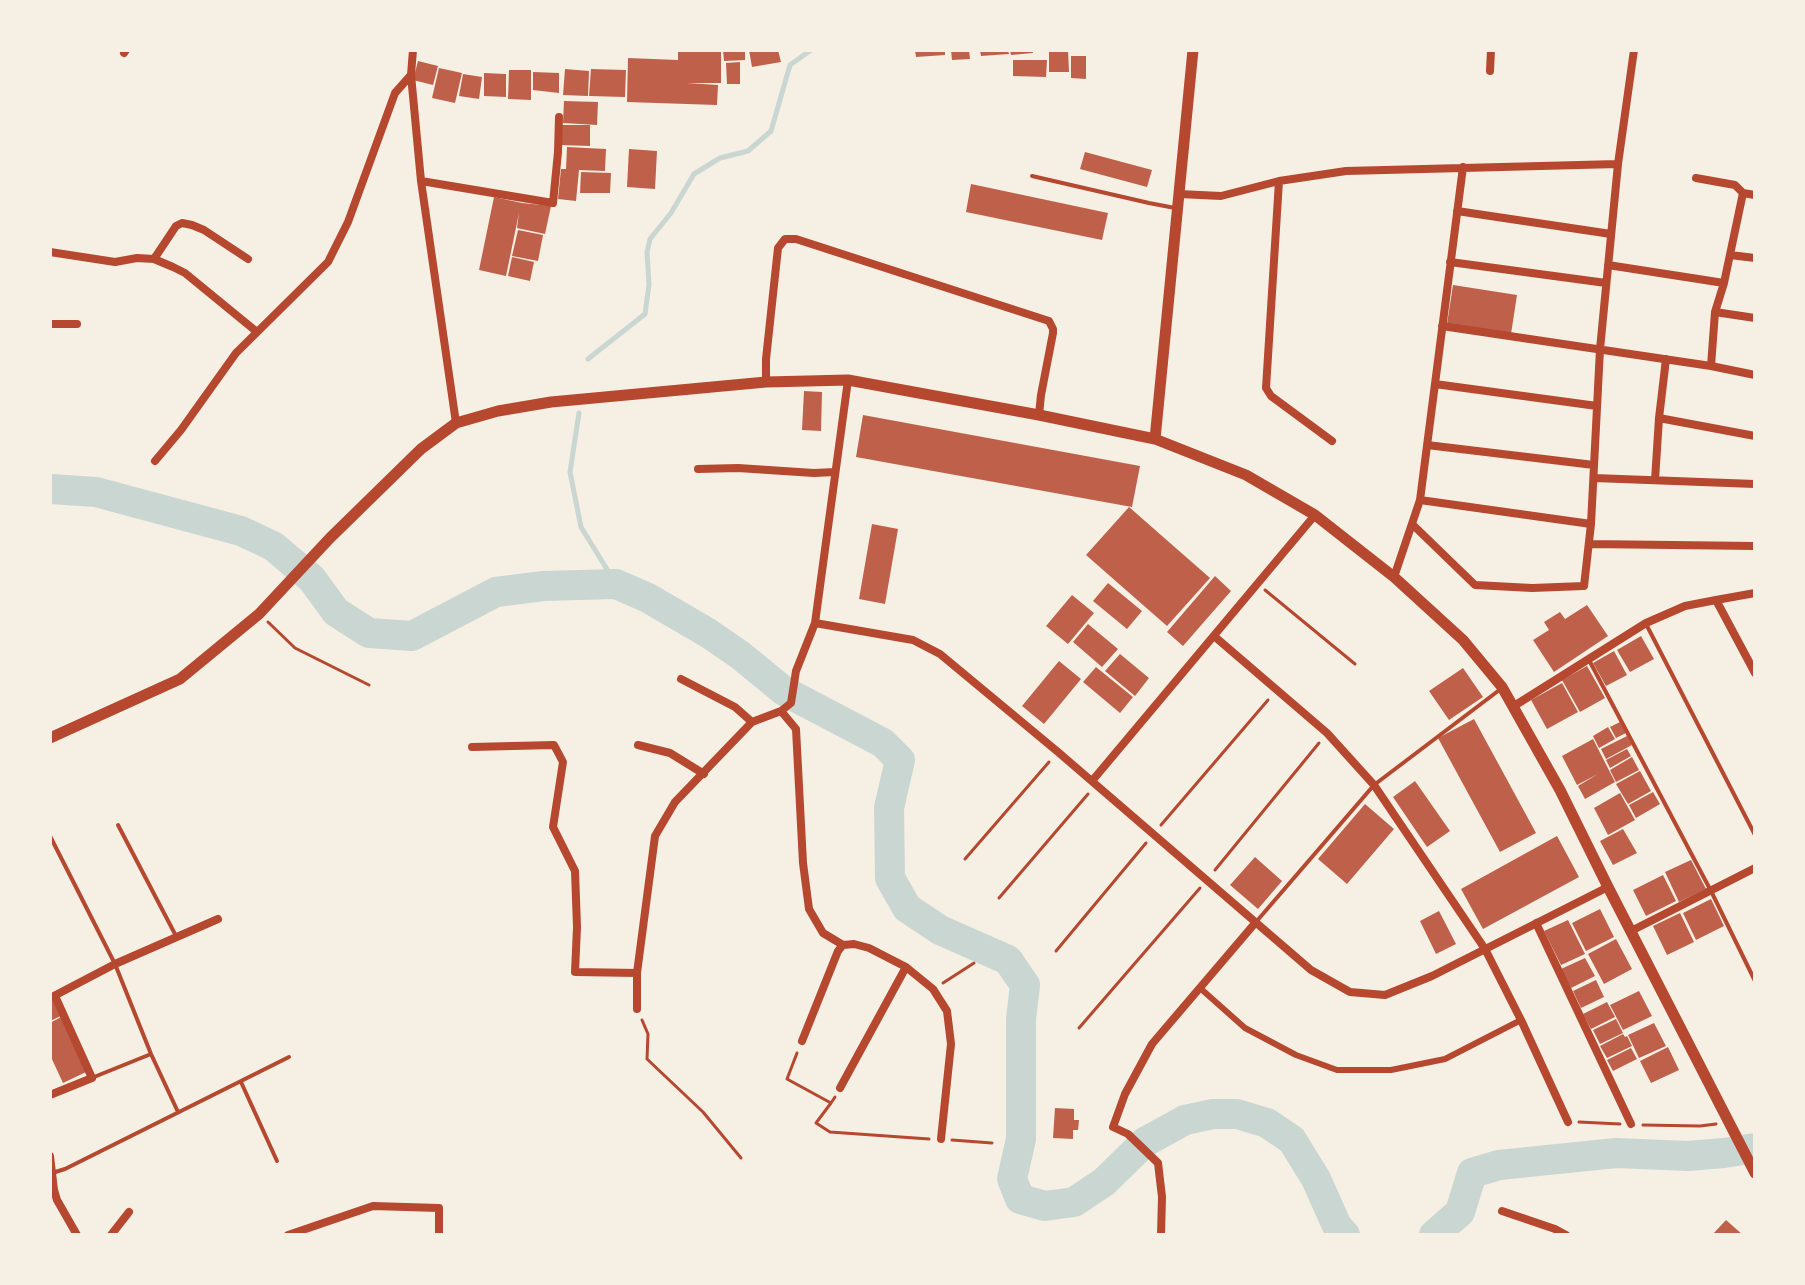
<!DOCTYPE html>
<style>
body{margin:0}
#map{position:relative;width:1805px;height:1285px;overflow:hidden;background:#f6efe4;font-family:"IBM Plex Sans",sans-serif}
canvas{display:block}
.frame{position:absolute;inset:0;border:52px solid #f6efe4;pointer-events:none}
</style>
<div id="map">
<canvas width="1805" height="1285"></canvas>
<div class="frame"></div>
</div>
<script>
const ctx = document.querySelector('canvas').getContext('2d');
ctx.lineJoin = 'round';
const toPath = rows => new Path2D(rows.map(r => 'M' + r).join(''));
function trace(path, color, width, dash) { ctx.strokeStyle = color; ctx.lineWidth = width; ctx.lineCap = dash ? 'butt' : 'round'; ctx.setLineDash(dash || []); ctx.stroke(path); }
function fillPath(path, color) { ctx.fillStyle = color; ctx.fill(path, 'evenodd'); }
trace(toPath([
 [588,359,645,314,649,285,647,252,650,239,671,213,694,174,720,158,748,151,771,131,790,65,811,50],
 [579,413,570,472,581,527,616,584]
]), '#c9d6d2', 5);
trace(toPath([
 [50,489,96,492,241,531,273,546,312,579,336,612,369,633,412,636,496,592,543,586,616,584,648,598,708,633,740,655,784,691,883,743,900,760,889,808,890,878,907,908,940,930,1008,960,1025,985,1021,1019,1021,1139,1012,1179,1020,1199,1045,1206,1074,1202,1104,1182,1145,1142,1185,1120,1213,1114,1237,1114,1267,1123,1292,1140,1316,1179,1337,1226,1345,1235],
 [1434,1235,1460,1212,1472,1173,1499,1165,1616,1153,1688,1156,1724,1153,1755,1148]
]), '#c9d6d2', 30);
fillPath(toPath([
 [687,50,721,50,721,83,687,83,718,85,717,105,627,102,628,58,678,60,678,52],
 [723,50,745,50,745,60,724,61],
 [749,50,778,50,781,62,752,67],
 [915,50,945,50,945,55,916,57],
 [951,50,969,50,970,59,952,60],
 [980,50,1008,50,1009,54,981,56],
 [1010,50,1032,50,1033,53,1011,55],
 [1049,50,1068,50,1069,72,1049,72],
 [1071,56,1086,56,1086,79,1071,78],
 [1013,60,1047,60,1046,77,1013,76],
 [418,61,438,66,433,85,413,80],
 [740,62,740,84,727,84,726,63],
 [439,68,462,73,455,103,432,98],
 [565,69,589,71,588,96,563,95],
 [591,69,626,70,625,97,589,96],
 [509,70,531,70,531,100,508,99],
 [533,72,559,73,559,93,533,90],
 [484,73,506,74,506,97,484,96],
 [463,74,482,77,479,99,459,96],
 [564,101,598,102,597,125,563,123],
 [561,125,590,125,590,146,560,145],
 [567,147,606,149,605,171,579,170,576,201,558,199,561,169,566,169],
 [629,149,657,151,655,189,627,187],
 [1085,152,1152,170,1147,187,1080,169],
 [581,172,611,173,610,193,580,193],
 [971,184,1108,213,1102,240,966,212],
 [494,197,522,203,551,206,545,234,517,228,519,213,506,276,479,270],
 [518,230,543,235,538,261,512,256],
 [512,257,534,262,530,281,508,276],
 [1453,285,1517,295,1511,334,1447,324],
 [804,391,822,392,821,431,802,430],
 [863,415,1140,466,1132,507,856,457],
 [1129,507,1210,578,1167,626,1086,555],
 [872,524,898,529,885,604,859,599],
 [1215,576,1231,591,1183,646,1167,632],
 [1108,583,1142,611,1127,629,1093,601],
 [1072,595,1094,613,1068,644,1046,626],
 [1587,605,1608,636,1554,672,1533,640,1549,630,1544,622,1560,612,1565,619],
 [1088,624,1118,649,1102,667,1073,642],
 [1641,636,1654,659,1630,672,1617,650],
 [1614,651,1627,675,1606,686,1593,663],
 [1120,654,1149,678,1135,696,1105,671],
 [1059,661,1081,679,1044,724,1022,706],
 [1587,666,1605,698,1580,712,1562,680],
 [1096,667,1133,697,1120,713,1083,682],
 [1463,668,1483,697,1449,720,1429,691],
 [1562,683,1578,712,1547,729,1531,700],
 [1474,719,1536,833,1500,852,1438,738],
 [1620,722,1626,733,1616,738,1610,727],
 [1608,727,1615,739,1599,748,1593,736],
 [1627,736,1632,745,1606,759,1601,749],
 [1593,739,1615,782,1585,799,1578,786,1598,774,1577,785,1562,756],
 [1627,749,1631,756,1610,768,1606,760],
 [1632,757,1639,770,1616,782,1610,770],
 [1640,771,1651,791,1628,804,1616,784],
 [1415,781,1450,831,1427,847,1393,797],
 [1653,792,1660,804,1636,818,1629,805],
 [1620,793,1635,820,1608,835,1594,808],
 [1365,804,1394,829,1347,884,1318,859],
 [1623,829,1637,853,1613,865,1600,841],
 [1557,836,1579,877,1483,929,1461,889],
 [1255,857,1282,881,1258,909,1230,885],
 [1691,860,1706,889,1679,902,1665,872],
 [1663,875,1676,901,1646,916,1633,890],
 [1711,899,1724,926,1696,940,1683,913],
 [1600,909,1614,937,1586,951,1572,923],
 [1439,911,1456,944,1436,954,1420,921],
 [1680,913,1694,942,1667,955,1653,926],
 [1568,920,1585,954,1561,965,1544,931],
 [1616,939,1632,969,1604,984,1588,954],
 [1585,958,1595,976,1571,988,1561,969],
 [1596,980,1604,997,1581,1008,1573,991],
 [1639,991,1652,1016,1623,1030,1610,1005],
 [53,999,61,1016,50,1021,50,1000],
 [1607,1002,1615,1017,1591,1029,1583,1014],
 [61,1017,86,1072,63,1083,50,1055,50,1023],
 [1616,1019,1623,1033,1600,1044,1593,1030],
 [1654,1023,1666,1046,1639,1058,1628,1035],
 [1623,1034,1625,1037,1627,1036,1632,1046,1607,1058,1600,1046],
 [1668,1047,1679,1070,1651,1083,1640,1061],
 [1631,1048,1637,1059,1613,1071,1607,1060],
 [1055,1108,1074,1109,1074,1120,1079,1120,1078,1130,1073,1130,1073,1139,1053,1138],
 [1726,1220,1743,1235,1712,1235]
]), '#bf614a');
trace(toPath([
 [1265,590,1355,664],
 [268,622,295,648,369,685],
 [1161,825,1268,700],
 [965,859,1049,762],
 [1215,870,1319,743],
 [999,898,1088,794],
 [1056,951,1146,843],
 [943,983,974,963],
 [642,1020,648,1034,647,1059,703,1112,741,1158],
 [1079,1028,1200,888],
 [797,1053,787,1079,831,1103,835,1097],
 [831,1103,816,1123,830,1132,929,1139],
 [1579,1122,1620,1124],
 [1643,1125,1700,1126,1716,1124],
 [952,1140,992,1143]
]), '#b5482f', 3);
trace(toPath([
 [1032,176,1149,203,1175,208],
 [1646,624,1755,835],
 [1589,660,1711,891,1755,981],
 [118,825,176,936],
 [50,836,115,964,151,1054,178,1112],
 [1256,922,1374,785,1502,688],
 [94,1077,151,1054],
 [241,1082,277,1161],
 [52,1173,65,1169,289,1057]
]), '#b5482f', 4);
trace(toPath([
 [1200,988,1245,1028,1296,1055,1337,1070,1391,1070,1445,1059,1521,1020]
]), '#b5482f', 6);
trace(toPath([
 [413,50,411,75,421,181,456,423],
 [124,53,126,50],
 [1490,71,1491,50],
 [1696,178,1735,185,1743,193,1755,195],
 [421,181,553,203,558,152,559,117],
 [1279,181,1266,388,1271,396,1332,441],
 [1179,194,1221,196,1279,181,1346,171,1618,164],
 [1457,211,1611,234],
 [50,252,115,262,137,258,154,259,173,267,185,273,257,332],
 [1730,255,1755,258],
 [154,259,176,226,182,223,192,225,204,230,248,259],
 [1450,262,1606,283],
 [1608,265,1724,283],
 [1715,312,1755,318],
 [50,324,77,324],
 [1442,326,1711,366,1755,375],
 [1711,366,1715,312,1724,283,1743,193],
 [766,382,766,359,778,248,785,239,796,239,1049,321,1053,329,1053,333,1041,395,1039,415],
 [1435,384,1597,406],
 [1659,418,1755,436],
 [1427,445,1594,465],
 [155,461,181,430,236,353,328,262,348,222,395,93,411,75],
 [698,469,738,468,814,473,835,472],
 [1594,478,1755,484],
 [1655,480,1659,418,1666,359],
 [1420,500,1591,524],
 [1412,524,1475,585,1532,588,1584,586,1591,524,1600,349,1618,164,1634,50],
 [1589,544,1755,546],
 [1394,577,1420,500,1463,167],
 [1716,600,1755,593],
 [815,623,913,640,940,654,1058,752,1311,970,1350,992,1385,995,1432,976,1608,887],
 [1214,636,1327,733,1374,785,1485,949,1521,1020,1568,1122],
 [681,679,735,707,752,722],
 [1514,706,1646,623,1685,606,1716,600,1755,673],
 [781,711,796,729,803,863,809,909,823,933,843,945],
 [638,745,670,753,704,774],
 [472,747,554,745,563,762,553,827,575,871,577,927,575,972,637,973],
 [1092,781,1315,515],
 [1536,923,1631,1124],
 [1631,931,1755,868],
 [50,998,115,964,218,919],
 [637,1009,637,973,655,836,675,802,752,722,781,711,791,703,796,671,815,623,848,380],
 [802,1041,838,951,843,945,854,944,869,948,906,967,933,989,947,1011,951,1044,941,1139],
 [840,1088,906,967],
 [50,1095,92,1078,55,996],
 [50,1156,54,1190,57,1200,77,1235],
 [1502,1211,1555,1229,1566,1235],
 [111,1235,129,1212],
 [288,1235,373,1206,439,1208,439,1235],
 [1161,1235,1162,1197,1158,1163,1128,1134,1113,1127,1125,1094,1152,1044,1256,922]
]), '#b5482f', 8);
trace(toPath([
 [1155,439,1193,50],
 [50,738,180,679,259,614,330,538,421,449,456,423,498,411,551,402,766,382,848,380,1039,415,1155,439,1246,475,1315,515,1394,577,1463,640,1502,687,1560,790,1608,887,1755,1173]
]), '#b5482f', 11);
</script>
